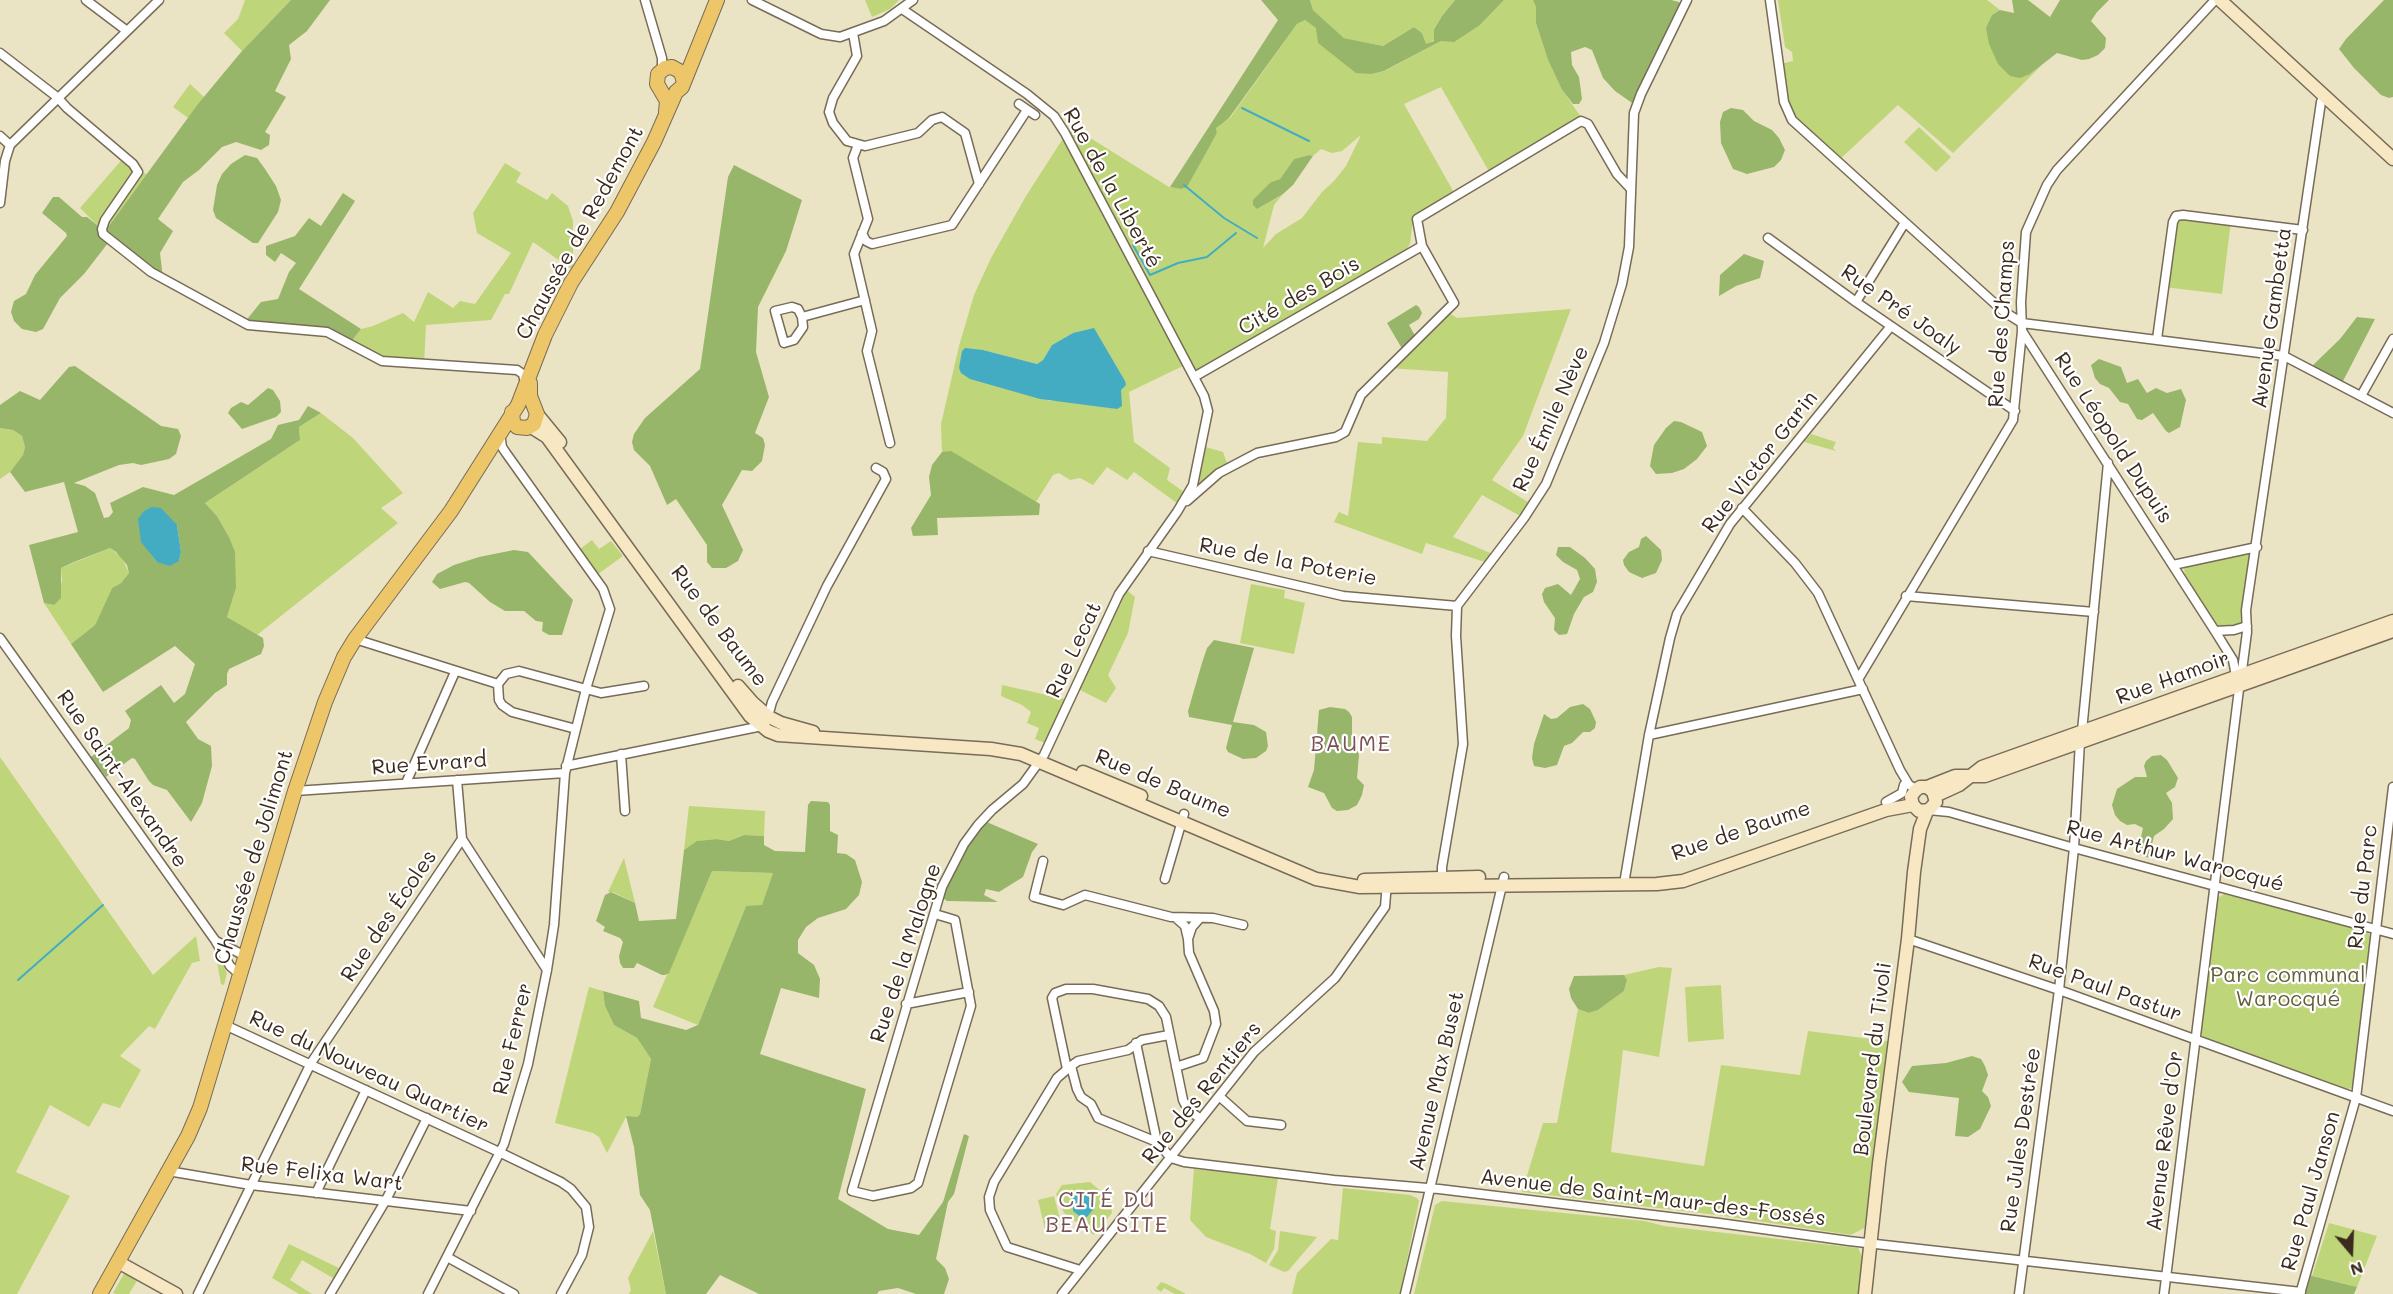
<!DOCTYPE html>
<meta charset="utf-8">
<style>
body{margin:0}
#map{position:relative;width:2393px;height:1294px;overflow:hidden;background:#eae4c5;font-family:Mali,sans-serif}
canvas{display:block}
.north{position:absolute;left:2321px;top:1222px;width:60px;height:60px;-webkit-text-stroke:4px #fff;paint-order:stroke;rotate:161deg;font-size:16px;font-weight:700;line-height:24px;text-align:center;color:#3b2a1e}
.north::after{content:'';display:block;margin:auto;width:21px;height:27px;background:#3b2a1e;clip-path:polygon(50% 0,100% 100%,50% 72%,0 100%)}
</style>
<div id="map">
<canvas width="2393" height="1294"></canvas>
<div class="north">N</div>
</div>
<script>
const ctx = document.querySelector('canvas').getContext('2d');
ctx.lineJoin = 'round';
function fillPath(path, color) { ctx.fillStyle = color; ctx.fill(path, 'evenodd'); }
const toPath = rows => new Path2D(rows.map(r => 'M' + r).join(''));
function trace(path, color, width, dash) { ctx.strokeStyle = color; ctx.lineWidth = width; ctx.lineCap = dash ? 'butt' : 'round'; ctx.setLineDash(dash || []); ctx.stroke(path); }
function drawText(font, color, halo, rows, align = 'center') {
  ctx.font = font + ' Mali,sans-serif'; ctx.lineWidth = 4.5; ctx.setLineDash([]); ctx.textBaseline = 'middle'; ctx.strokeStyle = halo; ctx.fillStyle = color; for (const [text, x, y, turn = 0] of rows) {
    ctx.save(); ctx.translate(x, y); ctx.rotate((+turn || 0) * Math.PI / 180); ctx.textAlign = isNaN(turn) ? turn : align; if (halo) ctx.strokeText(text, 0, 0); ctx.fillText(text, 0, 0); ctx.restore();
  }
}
fillPath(toPath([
 [245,0,291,0,242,51,224,33,238,19],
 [865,0,899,0,890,9,872,17],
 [1310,0,1455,0,1442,16,1434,28,1434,40,1426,45,1422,33,1414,27,1383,46,1344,38,1313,10],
 [1504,0,1533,0,1536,6,1536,23,1548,60,1562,90,1581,117,1581,121,1491,175,1441,87,1404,104,1456,196,1413,219,1410,244,1404,253,1194,377,1187,364,1129,392,1134,442,1170,468,1167,480,1187,494,1202,446,1223,452,1228,466,1181,506,1134,472,1127,480,1107,467,1093,485,1080,478,1070,480,1059,473,1053,475,1036,502,951,452,942,452,941,424,959,346,974,295,991,258,1026,196,1071,126,1169,187,1182,189,1187,186,1217,133,1216,128,1219,124,1230,118,1297,24,1305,20,1317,28,1318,43,1372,74,1385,71,1441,41,1480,25],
 [1361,135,1346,166,1334,181,1322,192,1302,218,1276,234,1263,248,1274,205,1283,194,1257,209,1271,182,1280,179,1294,159,1308,155,1313,156,1321,149,1332,153,1342,151],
 [1073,333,1075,333,1117,409,1069,401,1050,401,1010,390,983,350,1037,364,1043,360,1052,345],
 [1778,0,1987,0,2000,10,1992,15,2030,74,2042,65,1953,153,1898,105,1837,162,1792,120,1780,64,1793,61,1792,52,1785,47],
 [190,84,204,97,188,118,173,107],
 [1919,127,1951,157,1936,172,1904,142],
 [125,156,138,172,147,174,103,234,99,235,97,225,80,208],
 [505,163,521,173,516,182,547,200,552,193,568,206,573,221,573,270,533,242,509,294,505,294,491,320,426,325,424,365,382,361,350,343,361,329,373,326,403,313,414,322,428,292,453,308,460,301,475,304,511,253,477,233,473,213],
 [2174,219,2231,221,2222,294,2164,287],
 [1571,309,1523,436,1492,480,1533,505,1524,518,1482,495,1453,537,1495,555,1488,563,1426,543,1422,554,1334,522,1339,512,1348,516,1358,442,1382,444,1382,437,1427,441,1446,418,1448,372,1388,368,1446,311,1457,318],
 [321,413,353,438,403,493,381,508,398,523,257,635,227,617,236,588,229,537,217,516,205,503,300,440,299,427],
 [0,428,13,430,22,436,25,447,23,455,10,472,0,479],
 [1811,434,1836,442,1833,448,1836,451,1804,442],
 [592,540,599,549,611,541,623,556,594,577,576,552],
 [110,548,122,558,129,573,121,583,112,588,95,625,71,644,44,603,54,605,62,581,61,568],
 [2248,552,2250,565,2241,625,2220,629,2185,576,2184,567],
 [1251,584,1285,590,1284,598,1305,603,1294,654,1240,643],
 [1123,587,1135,597,1128,633,1108,675,1116,688,1106,703,1076,688],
 [1002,685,1065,699,1045,743,1035,739,1039,728,1027,723,1031,712,1022,705,1001,696],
 [0,757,153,975,196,936,200,961,192,963,155,1029,149,1026,120,1056,141,1070,120,1108,103,1103,89,1127,50,1105,16,1172,70,1196,17,1294,0,1294],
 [689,806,765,811,764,836,744,835,729,841,717,839,698,841,684,850],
 [624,858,635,903,613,892,608,892],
 [712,871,773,873,762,906,746,906,698,1025,653,1007],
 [2224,894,2338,923,2366,931,2369,934,2371,939,2354,1088,2346,1089,2205,1038,2202,1035,2201,1030,2216,904,2218,898],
 [218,956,227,973,224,985,221,984,216,957],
 [1659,967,1672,968,1659,1057,1623,1050,1611,1152,1704,1166,1721,1065,1800,1075,1808,1031,1895,1042,1879,1164,1866,1227,1851,1235,1717,1215,1522,1192,1543,1123,1557,1123,1578,1009,1589,1013,1598,1010,1624,991,1627,980,1624,975],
 [1721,985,1724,1039,1688,1042,1685,987],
 [589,987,603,991,605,1006,614,1025,637,1038,651,1059,640,1114,637,1117,626,1117,607,1153,599,1137,593,1133,555,1123],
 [1194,1169,1278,1178,1270,1229,1276,1231,1274,1249,1266,1263,1250,1254,1206,1237,1190,1220],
 [1090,1182,1110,1199,1112,1213,1094,1235,1064,1213,1056,1194,1062,1185],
 [1343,1188,1410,1195,1417,1198,1419,1201,1400,1294,1292,1294,1297,1273,1331,1239,1338,1240],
 [1054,1196,1062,1227,1046,1233,1038,1200],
 [1442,1201,1645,1221,1664,1226,1858,1248,1862,1257,1858,1294,1414,1294,1435,1205],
 [2329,1223,2377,1236,2357,1287,2312,1276],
 [653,1231,666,1294,629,1294,631,1290,628,1278],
 [1280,1231,1317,1237,1288,1271,1284,1272,1269,1265,1278,1250],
 [289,1244,341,1269,338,1281,302,1260,290,1280,312,1294,299,1294,272,1278],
 [125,1272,138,1279,129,1294,116,1294,113,1293],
 [1161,1282,1167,1284,1186,1294,1175,1294,1164,1288,1161,1292,1156,1288]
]), '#bfd579');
fillPath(toPath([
 [291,0,330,0,307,31,289,45,291,59,275,91,286,97,265,132,270,135,269,145,261,150,236,142,222,147,199,170,183,182,158,219,173,231,160,253,163,278,103,234,198,104,242,51],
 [1261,0,1310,0,1313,10,1344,38,1383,46,1414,27,1422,33,1426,44,1434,41,1434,29,1442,16,1455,0,1504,0,1480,25,1454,42,1441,41,1384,71,1372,74,1356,73,1318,43,1316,28,1305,20,1297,24,1229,118,1216,128,1217,133,1187,187,1181,189,1170,187,1278,20],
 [1533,0,1671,0,1679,2,1682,8,1635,105,1615,91,1603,78,1592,50,1585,47,1571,52,1572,65,1579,77,1582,99,1579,104,1573,104,1562,90,1548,60,1536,23,1536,7],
 [2012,0,2028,0,2050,17,2060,0,2109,0,2097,12,2091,21,2106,38,2105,48,2098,55,2089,59,2082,60,2057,53,2030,74,2020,78,2010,76,1998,64,1989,44,1986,28,1992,15,2000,10,2014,13],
 [2384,0,2393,0,2393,97,2389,98,2381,95,2354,68,2339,49,2346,39],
 [1731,108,1743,110,1754,121,1772,130,1779,138,1785,150,1781,160,1774,167,1747,174,1733,169,1721,143,1720,122,1723,112],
 [245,155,257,158,265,169,276,186,281,200,278,212,258,243,253,243,216,218,213,210,217,185,222,174,231,164],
 [1309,155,1313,156,1293,185,1283,194,1257,209,1253,205,1253,200,1271,182,1280,179,1294,159],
 [734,165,802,200,786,251,758,307,756,352,769,397,755,433,763,438,765,445,762,461,752,471,742,470,722,505,743,550,738,561,726,568,712,568,707,562,707,545,676,499,667,505,650,466,634,450,632,442,634,434,645,418,700,369,728,177],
 [343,193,355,201,299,289,361,329,350,343,334,335,244,323,261,302,278,299,289,272,296,263,281,253,275,262,266,255,266,246,295,236,309,218,321,226],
 [53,197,59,197,82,217,87,217,97,225,99,235,108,243,84,274,60,298,43,329,36,332,22,329,14,321,11,312,14,301,26,294,35,275,67,236,66,233,42,213],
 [1744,254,1764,261,1760,278,1736,286,1719,296,1720,275],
 [1416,305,1419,307,1422,313,1419,319,1409,325,1417,339,1404,352,1387,323],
 [2357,317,2375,319,2342,383,2311,367,2340,339],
 [2099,359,2121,367,2127,383,2138,379,2147,393,2156,388,2167,393,2181,389,2186,400,2180,427,2169,433,2166,431,2153,413,2142,420,2137,419,2128,404,2120,402,2109,388,2100,384,2095,378,2091,365],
 [75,366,161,426,178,429,181,436,176,454,169,459,141,465,133,463,119,465,74,483,85,486,95,493,104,518,109,517,113,512,110,503,143,487,174,495,271,439,278,425,299,420,308,406,321,413,299,427,300,440,205,503,217,516,229,537,235,552,236,588,227,617,263,638,264,646,261,654,229,669,227,674,227,685,215,693,186,722,198,739,211,746,212,766,202,803,191,822,167,790,153,785,149,781,135,759,132,758,106,777,91,757,129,728,131,720,125,711,161,685,174,703,185,694,195,664,175,646,103,692,71,644,95,625,112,588,121,583,129,573,127,565,116,552,110,548,74,562,61,568,61,598,54,605,44,603,29,545,78,532,64,482,25,492,10,472,23,455,25,447,22,436,13,430,0,428,0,405,20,391,40,400,69,367],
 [177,525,181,552,179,561,157,562,150,553],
 [268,388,273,390,280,401,281,412,276,417,242,429,228,413,231,408,241,402,248,405],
 [1674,421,1681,422,1702,432,1707,446,1697,459,1684,469,1672,473,1656,474,1650,466,1654,445,1666,428],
 [951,451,1040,504,1039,515,937,518,938,535,913,536,911,528,931,495,929,477,932,465,942,452],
 [1646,536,1661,550,1662,560,1656,573,1642,578,1629,572,1624,565,1623,560,1629,552,1639,547,1641,539],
 [1558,547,1570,547,1585,558,1595,569,1597,582,1593,592,1584,597,1574,614,1567,634,1559,635,1554,630,1555,618,1544,602,1542,594,1545,588,1558,584,1571,595,1580,579,1577,570,1563,562,1556,555],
 [514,550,528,552,573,600,562,635,549,635,542,631,543,622,536,621,524,611,505,611,490,602,469,583,465,582,440,589,432,582,437,574,454,565,479,557],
 [1214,640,1254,648,1233,722,1254,725,1266,732,1268,746,1266,751,1256,758,1243,759,1228,752,1226,748,1232,725,1189,717,1188,711,1202,663,1207,648],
 [1583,704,1590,709,1596,722,1595,728,1590,732,1583,732,1572,743,1564,746,1557,765,1545,768,1534,766,1532,758,1534,744,1544,714,1551,719,1557,718,1570,707],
 [1330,707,1345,709,1349,712,1352,717,1352,735,1359,755,1357,778,1364,785,1362,795,1357,805,1348,810,1337,811,1332,808,1324,793,1308,787,1314,770,1319,710],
 [2161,755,2167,760,2178,778,2175,787,2166,793,2172,803,2173,819,2164,829,2154,836,2149,858,2138,854,2136,851,2136,842,2140,842,2143,828,2135,824,2127,825,2120,821,2115,815,2112,805,2117,789,2135,777,2147,777,2144,766,2146,761,2152,756],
 [811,801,828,802,830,805,830,831,838,835,837,853,846,854,855,860,862,882,859,895,846,909,818,918,806,927,798,940,798,953,814,965,820,979,819,998,781,988,760,1054,866,1089,838,1199,888,1229,919,1235,943,1202,964,1134,969,1136,954,1194,948,1202,936,1259,945,1268,949,1279,944,1294,916,1294,898,1288,879,1291,877,1294,759,1294,720,1275,706,1294,666,1294,650,1210,640,1195,634,1147,626,1116,637,1117,640,1114,651,1059,637,1038,614,1025,605,1006,603,991,639,1001,641,1018,686,1030,698,1025,746,906,762,905,773,873,712,871,669,973,665,975,662,975,637,963,634,968,623,968,620,963,619,956,623,942,620,938,603,931,605,927,596,921,605,895,611,892,635,903,639,921,676,919,684,850,697,841,717,839,729,841,744,835,764,836,764,845,775,851,805,852,808,805],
 [982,820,1038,844,1032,852,1023,877,999,892,986,889,984,895,998,902,947,901,940,896],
 [1624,975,1627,980,1624,991,1598,1010,1589,1013,1578,1009,1571,998,1569,989,1574,976],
 [1972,1056,1981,1059,1985,1066,1988,1075,1982,1091,1988,1097,1991,1106,1980,1129,1968,1137,1955,1136,1959,1098,1909,1092,1902,1082,1912,1066,1946,1063],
 [2311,1275,2312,1276,2357,1287,2354,1294,2305,1294]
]), '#97b669');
fillPath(toPath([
 [1094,328,1125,381,1126,385,1121,390,1122,406,1117,409,1040,399,970,379,961,373,959,368,962,351,965,348,983,350,1037,364,1043,360,1052,345,1073,333],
 [152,507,161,508,177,525,181,552,179,561,170,566,157,562,141,542,138,519,144,511],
 [1074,1194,1085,1194,1095,1202,1096,1206,1087,1217,1082,1218,1073,1211,1072,1196]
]), '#43acc3');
trace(toPath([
 [1242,108,1309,141],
 [1184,185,1224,218,1257,238],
 [1133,245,1150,275,1178,263,1207,257,1236,233],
 [18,980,103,905]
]), '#43acc3', 2);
const street = toPath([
 [86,0,127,31],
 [645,0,662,58,662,70],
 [752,0,821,34,840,37,884,21,913,0],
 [1770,0,1784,102,1792,120,2003,311,2022,323,2284,356,2393,413],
 [902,9,1027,94,1054,116,1065,133,1204,396,1208,411,1193,485,1177,512,1119,594,1044,755,1023,784,992,810,978,825,964,844,942,887,852,1191,873,1196,911,1188,918,1183,971,1006,955,920,935,914],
 [853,33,857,56,833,98,829,112,833,123,847,141,865,146,918,133,932,120,942,117,965,133,979,184],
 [0,53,57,97,67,108,133,164,138,172,105,220,102,229,103,234,151,272,248,325,327,332,382,361,517,370,523,374,525,384],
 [1019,104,1035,115],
 [0,136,10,145],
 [858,145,853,158,868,219,854,254,872,331,867,351,890,443],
 [0,203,5,161,10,145,159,0],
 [862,233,866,241,872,244,952,225,1027,110],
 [1768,238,1856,302,2015,411],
 [1856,302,1904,224],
 [802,317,803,327,794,340,784,343,775,311,792,307,798,309,802,317,865,300],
 [2022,331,2215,631,2233,660,2236,676,2240,681,2164,1294],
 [2157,339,2173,222,2176,216,2183,215,2303,230],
 [1194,377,1422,246],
 [2361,396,2393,339],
 [1187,501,1219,473,1257,453,1336,437,1345,432,1361,395,1454,303,1422,246,1417,219,1581,121,1588,124,1617,174,1630,188],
 [1742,508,1795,563,1818,593,1900,770,1909,785,1917,789],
 [1148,551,1343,596,1457,606],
 [2173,565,2257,547],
 [1906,596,2094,612],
 [2215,631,2234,630,2247,626],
 [0,638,215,940,230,966,239,974],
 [355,639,498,684],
 [1859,678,2013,420,2022,331,2021,302,2026,232,2047,185,2057,170,2215,0],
 [2241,678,2247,632,2246,610,2321,102,2324,94],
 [576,729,512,712,502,705,499,700,498,684,506,674,519,671,601,693,644,686],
 [2082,731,2108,463],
 [1649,735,1863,689],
 [621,754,625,811],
 [566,766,762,726,767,720,772,702,827,586,886,479,883,472,876,468],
 [406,783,455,672],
 [295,791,565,773],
 [1886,802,1902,793,1904,785],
 [1929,810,1949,812,2074,848,2393,934],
 [462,839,547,970],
 [1043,861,1034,897,1063,905,1085,895,1171,917,1213,918,1243,925],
 [1625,878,1649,735,1670,638,1677,614,1730,524,1891,326],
 [1165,879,1184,814],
 [1442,882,1442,867,1463,744,1456,636,1457,606,1524,518,1546,484,1604,343,1622,284,1629,247,1634,113,1641,94,1687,0],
 [1176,918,1185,926,1188,939,1192,927,1200,918],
 [1908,939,2059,990,2393,1111],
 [216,941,245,956],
 [906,1004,969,992],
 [225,1025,499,1152,561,1182,571,1189,586,1207,589,1227,582,1255,561,1294],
 [1136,1043,1157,1142],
 [1071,1066,1078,1061,1128,1050,1142,1040,1169,1035],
 [1176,1067,1203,1058,1216,1024,1214,1011,1189,953,1188,939],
 [1067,1069,1052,998,1055,993,1066,989,1093,989,1148,999,1159,1006,1166,1017,1183,1100,1188,1110,1201,1119],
 [1219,1096,1247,1121,1281,1125],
 [1171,1158,1184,1162,1334,1180,1439,1189,1719,1223,1849,1241,2301,1292],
 [168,1171,251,1185,471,1211],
 [316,1193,366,1090],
 [447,1257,514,1294],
 [1080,1270,1007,1247,990,1210,989,1197,994,1182,1057,1078,1071,1066,1077,1089,1081,1097,1091,1104,1098,1118,1157,1142,1171,1158],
 [198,1294,311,1063,462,839,457,780],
 [330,1294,386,1200,427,1118],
 [428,1294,504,1144,528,1064,547,970,554,925,565,773,586,689,610,609,603,589,506,453,502,447,501,440],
 [1062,1294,1254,1052,1335,978,1385,907,1387,882],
 [1405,1294,1504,877],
 [2019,1294,2059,990,2074,848,2080,741],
 [2300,1294,2356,1098,2393,787]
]);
const secondary = toPath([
 [2220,0,2393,159],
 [537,414,560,442],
 [531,427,547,437,750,716,768,731,778,735,991,749,1021,754,1316,879,1360,887,1657,884,1683,881,1886,810,1913,805],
 [738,686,752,702,769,717,781,723,813,732],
 [1083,772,1141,796],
 [1927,787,1933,792,1936,802,1929,810,1919,811,1913,805,1911,797,1915,791,1920,787,1927,787,1955,776,1985,776,2393,631],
 [1935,796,1959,785,1982,767,2393,621],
 [1364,880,1479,877],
 [118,1262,176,1294],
 [1865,1294,1879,1164,1908,939,1914,872,1920,829,1927,811]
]);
const primary = toPath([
 [666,112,667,101,657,84,658,74,665,68,672,67,681,72,683,79],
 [512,412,513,422,517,427,527,428,534,424,537,414,530,396,530,383],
 [100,1294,188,1136,200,1108,295,791,325,702,344,657,355,639,451,511,518,405,545,335,571,283,617,212,654,142,676,92,682,87,717,0]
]);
trace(street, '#786b58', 11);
trace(secondary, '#786b58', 15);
trace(primary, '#786b58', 16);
trace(street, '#fff', 8);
trace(secondary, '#f7e8c3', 12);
trace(primary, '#ecc669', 14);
drawText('21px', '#3b2a1e', '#fff', [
 ["Rue de la Liberté",1112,188,61],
 ["Chaussée de Redemont",580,233,-61],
 ["Cité des Bois",1299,296,-30],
 ["Rue Pré Joaly",1901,310,35],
 ["Avenue Gambetta",2272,318,-82],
 ["Rue des Champs",2002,324,-86],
 ["Rue Émile Nève",1551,419,-66],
 ["Rue Léopold Dupuis",2113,438,57],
 ["Rue Victor Garin",1760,462,-52],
 ["Rue de la Poterie",1288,562,11],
 ["Rue de Baume",719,626,53],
 ["Rue Lecat",1074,650,-65],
 ["Rue Hamoir",2173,678,-20],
 ["Rue Evrard",429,764,-4],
 ["Rue Saint-Alexandre",122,779,55],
 ["Rue de Baume",1163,784,23],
 ["Rue de Baume",1741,831,-19],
 ["Rue Arthur Warocqué",2175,856,15],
 ["Chaussée de Jolimont",254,857,-73],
 ["Rue du Parc",2363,887,-83],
 ["Rue des Écoles",389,916,-56],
 ["Rue de la Malogne",906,953,-72],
 ["Rue Paul Pastur",2105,988,20],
 ["Rue Ferrer",513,1039,-77],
 ["Boulevard du Tivoli",1873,1059,-83],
 ["Rue du Nouveau Quartier",369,1072,25],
 ["Avenue Max Buset",1437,1081,-77],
 ["Rue des Rentiers",1202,1093,-51],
 ["Rue Jules Destrée",2021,1140,-82],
 ["Avenue Rêve d'Or",2165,1141,-83],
 ["Rue Felixa Wart",322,1174,7],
 ["Rue Paul Janson",2311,1191,-74],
 ["Avenue de Saint-Maur-des-Fossés",1653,1198,7]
]);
drawText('21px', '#635d39', '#fff', [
 ["Parc communal",2288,976],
 ["Warocqué",2288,1000]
]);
ctx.letterSpacing = '1.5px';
drawText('22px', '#7a5154', '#fff', [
 ["BAUME",1351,744],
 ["CITÉ DU",1107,1200],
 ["BEAU SITE",1107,1225]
]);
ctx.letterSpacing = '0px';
</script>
